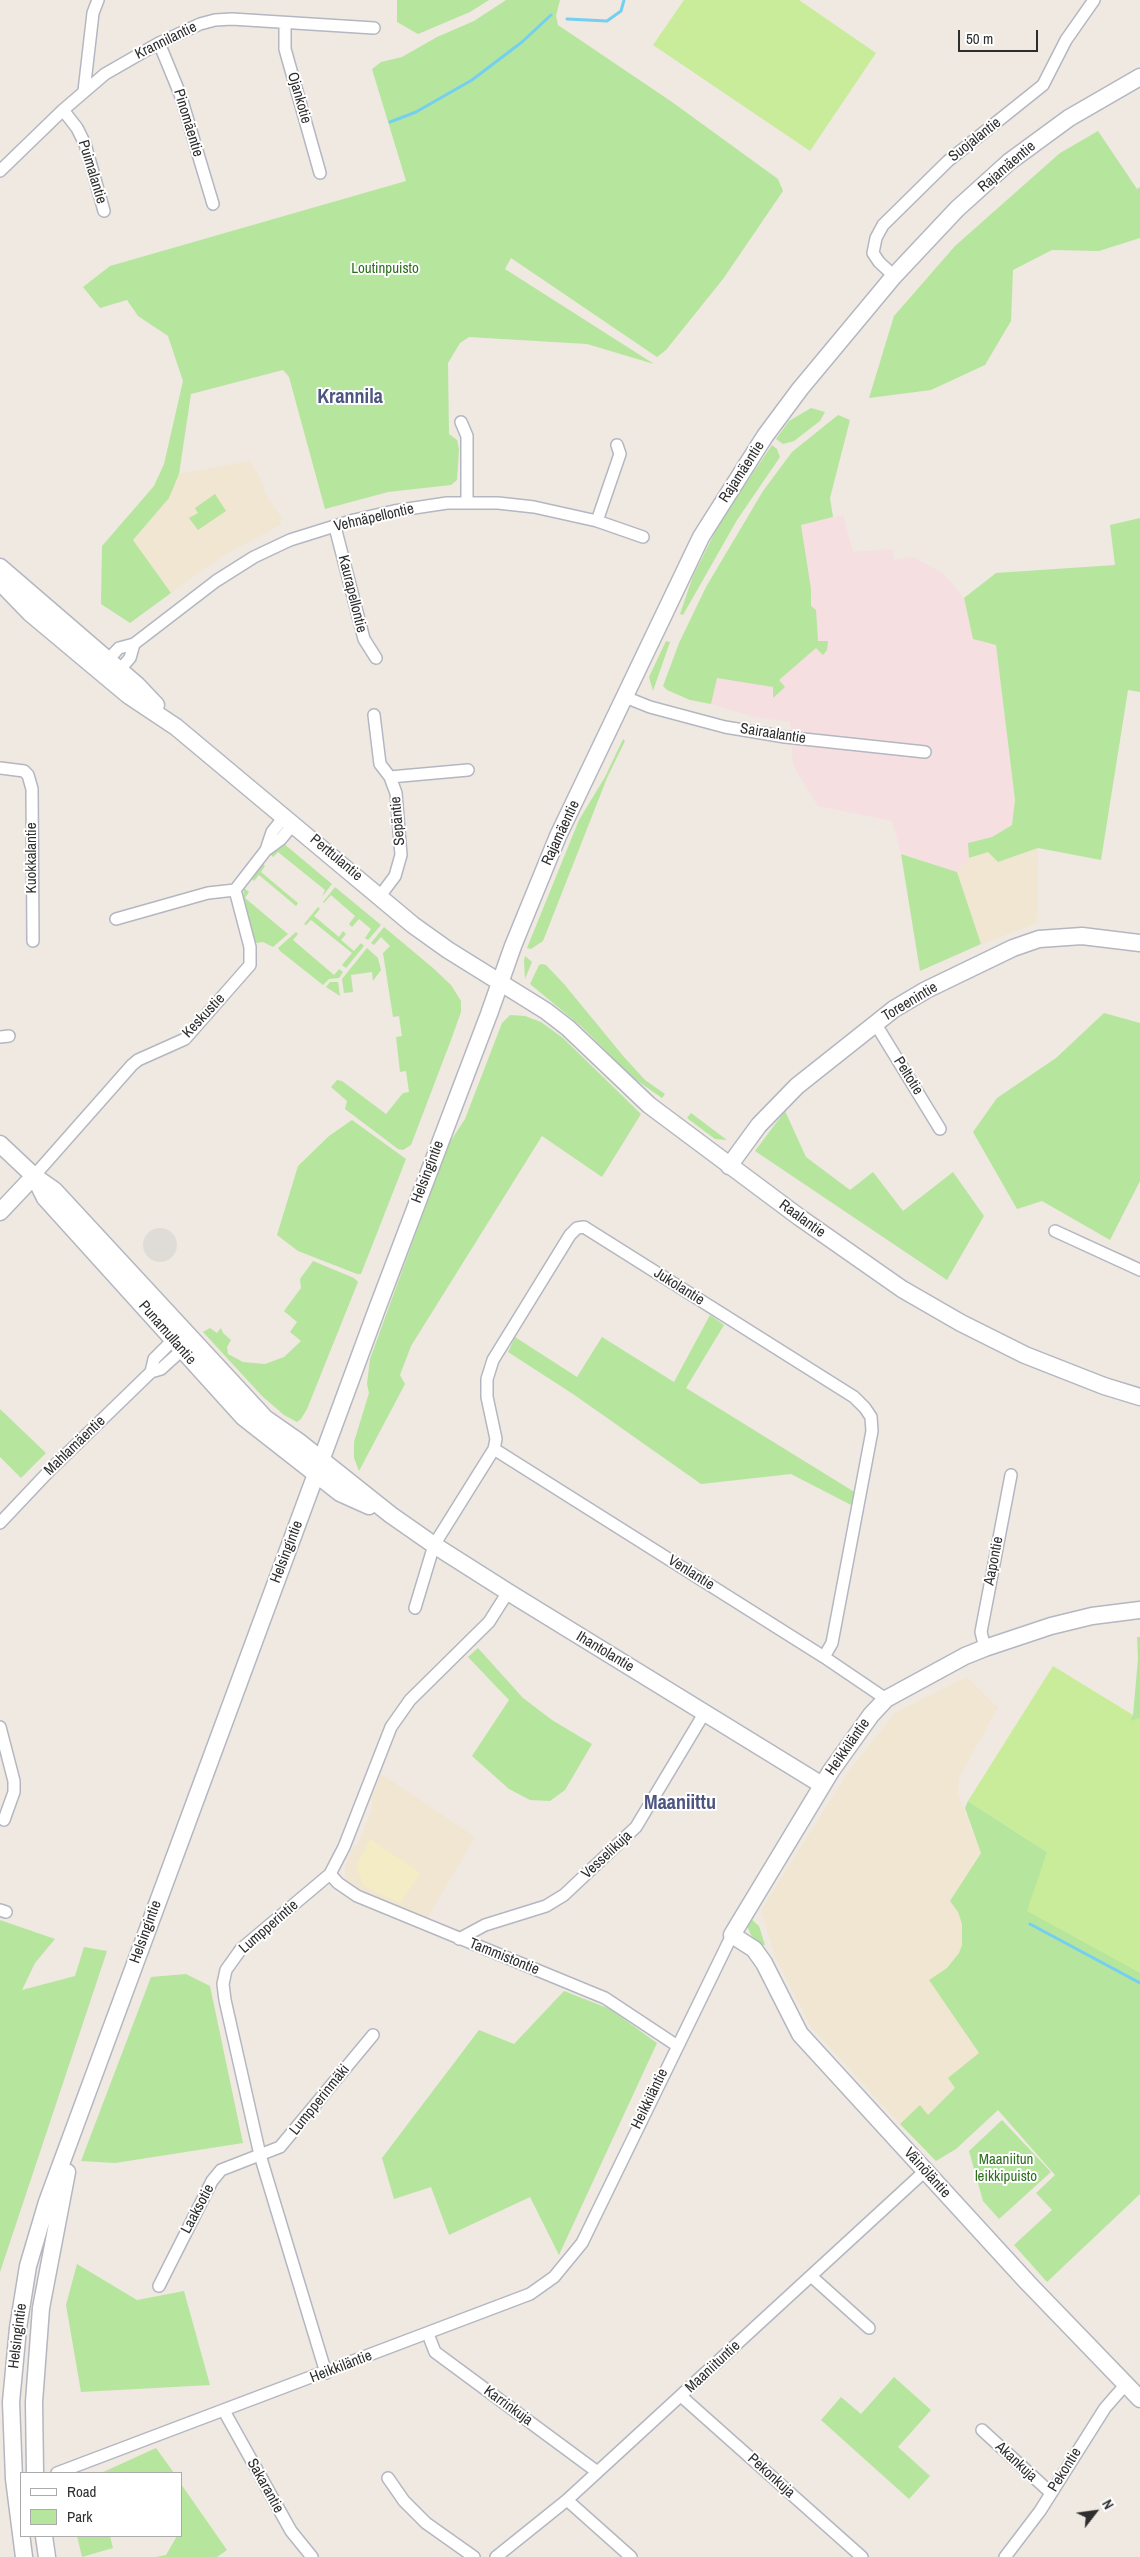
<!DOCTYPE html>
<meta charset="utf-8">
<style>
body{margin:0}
#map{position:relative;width:1140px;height:2557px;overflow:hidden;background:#efe9e1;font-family:"Archivo Narrow",sans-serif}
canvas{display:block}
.legend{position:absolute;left:20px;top:2472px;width:162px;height:65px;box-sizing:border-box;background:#fff;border:1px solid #ababab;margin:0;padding:6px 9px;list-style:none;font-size:15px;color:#2e2e2e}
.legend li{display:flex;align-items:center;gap:10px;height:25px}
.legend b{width:25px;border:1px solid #ababab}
.north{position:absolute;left:1070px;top:2487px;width:50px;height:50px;-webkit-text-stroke:4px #fff;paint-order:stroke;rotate:60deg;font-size:14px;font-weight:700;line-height:20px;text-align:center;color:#2e2e2e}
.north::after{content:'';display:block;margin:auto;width:18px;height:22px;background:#2e2e2e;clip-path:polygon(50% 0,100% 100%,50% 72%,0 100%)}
.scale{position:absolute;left:958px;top:30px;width:80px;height:22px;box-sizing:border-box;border:2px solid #2e2e2e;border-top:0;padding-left:6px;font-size:15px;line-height:18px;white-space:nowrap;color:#2e2e2e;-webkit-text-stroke:4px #fff;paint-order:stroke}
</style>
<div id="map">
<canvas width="1140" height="2557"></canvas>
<ul class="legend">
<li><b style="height:6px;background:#fff"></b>Road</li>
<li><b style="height:14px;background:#b6e59e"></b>Park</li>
</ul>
<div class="north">N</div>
<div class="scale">50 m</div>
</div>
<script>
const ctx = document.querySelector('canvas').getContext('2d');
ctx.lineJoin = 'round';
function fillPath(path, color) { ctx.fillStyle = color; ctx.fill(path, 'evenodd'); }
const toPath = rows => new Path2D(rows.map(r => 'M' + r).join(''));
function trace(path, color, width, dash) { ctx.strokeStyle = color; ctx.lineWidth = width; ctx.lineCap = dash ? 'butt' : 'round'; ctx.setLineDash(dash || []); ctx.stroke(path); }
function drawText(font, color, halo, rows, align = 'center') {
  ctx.font = font + ' "Archivo Narrow",sans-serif'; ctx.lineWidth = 4; ctx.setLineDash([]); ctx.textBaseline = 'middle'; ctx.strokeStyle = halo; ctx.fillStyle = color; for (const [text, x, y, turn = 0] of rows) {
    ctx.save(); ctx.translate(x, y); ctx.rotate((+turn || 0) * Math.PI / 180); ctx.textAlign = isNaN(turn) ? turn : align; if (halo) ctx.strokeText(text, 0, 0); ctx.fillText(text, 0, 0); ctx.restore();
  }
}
fillPath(toPath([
 [249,461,260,477,267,497,282,518,280,525,221,557,171,593,133,540,169,498,179,474],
 [1038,848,1037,923,981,944,957,872,969,858,988,852,998,862],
 [967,1677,998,1708,959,1777,958,1795,981,1853,950,1901,958,1912,962,1924,962,1945,959,1953,947,1968,929,1980,979,2053,948,2078,955,2088,927,2115,920,2106,900,2124,811,2027,775,1956,761,1910,849,1771,895,1713],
 [381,1774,475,1837,424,1924,357,1896,345,1879,345,1866,353,1847,358,1844,372,1810,372,1797]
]), '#f0e6d1');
fillPath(toPath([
 [843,515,853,552,892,549,894,560,913,557,944,574,964,598,973,639,996,645,1015,800,1012,825,992,837,968,843,969,858,957,872,901,853,892,821,818,806,793,765,790,722,754,717,711,704,716,675,811,643,811,589,801,524]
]), '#f5dfe0');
fillPath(toPath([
 [397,0,489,0,470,12,418,34,397,22],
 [506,0,560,0,556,16,558,25,672,102,778,179,783,191,723,279,666,350,657,357,511,258,505,269,654,364,587,344,469,337,460,343,448,363,449,434,457,440,459,449,457,480,451,485,388,492,325,509,289,377,283,370,191,394,179,474,169,498,133,540,171,593,130,623,101,604,102,546,154,486,164,464,183,381,168,336,138,316,127,300,100,308,83,287,110,266,406,181,372,69,381,62,402,57,437,37,474,21],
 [1098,131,1137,189,1140,187,1140,238,1099,251,1052,250,1013,270,1011,321,985,365,931,390,869,398,894,316,955,246,1060,153],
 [811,408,825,412,820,421,794,441,783,444,776,439,789,421],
 [838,415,850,420,830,498,833,517,801,525,811,589,811,606,816,610,818,641,828,641,827,650,823,655,816,648,779,680,785,687,773,698,773,687,717,678,711,704,690,700,667,690,663,686,679,643,706,587,763,491,792,452],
 [772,445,777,449,780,457,737,520,683,615,680,614,693,576,721,520],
 [215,494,226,511,198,530,189,518,198,513,195,508],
 [1140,518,1140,692,1128,690,1101,860,1038,848,998,862,988,852,969,858,968,843,992,837,1012,825,1015,800,996,645,973,639,964,598,996,573,1115,565,1110,525],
 [666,641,670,642,653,691,649,677],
 [623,739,625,741,607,778,543,941,531,949,527,948,579,820,605,777],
 [283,843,332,884,322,897,325,890,278,852,273,857,271,855],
 [901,854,957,872,981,944,920,971],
 [263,864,265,866,261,872,298,903,296,906,259,875,254,881,251,878],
 [335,887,381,925,368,940,365,938,371,929,359,919,352,927,349,924,355,916,331,895,324,903,323,902],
 [244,888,249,892,245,898,288,934,273,947,263,942,255,943,243,900],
 [318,907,320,909,314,916,339,937,343,931,346,934,341,940,354,951,361,943,364,946,346,968,342,965,352,953,311,920,306,925,304,924],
 [384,927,433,968,451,985,461,1001,461,1012,451,1040,411,1145,403,1150,398,1149,345,1109,347,1101,331,1087,337,1080,342,1081,386,1114,403,1093,409,1092,406,1071,400,1072,396,1037,402,1036,399,1016,393,1017,383,953,390,946,381,937,374,945,371,943],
 [296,932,298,934,293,940,334,975,339,969,343,972,339,978,329,979,323,985,280,951,278,948],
 [367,948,378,958,381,970,373,981,372,972,351,975,353,992,344,993,342,979],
 [525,956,532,962,525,979,524,961],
 [542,964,546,965,564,984,624,1057,645,1080,665,1094,662,1098,632,1077,582,1027,530,984,539,965],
 [330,982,338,982,340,996,326,987],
 [1104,1013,1140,1023,1140,1181,1110,1240,1042,1201,1017,1209,973,1132,997,1098,1056,1058],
 [510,1015,525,1016,541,1022,563,1038,641,1114,602,1177,542,1136,411,1346,400,1375,405,1384,359,1471,354,1458,354,1442,369,1393,367,1384,370,1359,448,1145,465,1119,502,1023],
 [785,1111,806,1157,850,1190,873,1172,903,1211,953,1172,984,1216,947,1280,755,1151],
 [691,1113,727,1140,715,1139,687,1118],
 [352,1120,406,1159,361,1274,357,1274,298,1251,277,1235,298,1166,329,1136],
 [313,1261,354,1278,358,1282,307,1409,301,1419,297,1422,284,1415,262,1396,203,1332,210,1328,217,1333,221,1328,223,1333,231,1340,227,1347,228,1354,243,1362,265,1364,284,1357,301,1341,290,1332,297,1322,284,1311,301,1288,300,1279],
 [710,1315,724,1325,686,1388,856,1493,853,1506,791,1474,701,1484,573,1394,508,1352,515,1337,577,1377,602,1337,674,1382],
 [0,1409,46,1453,21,1478,0,1457],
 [1137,1637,1140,1637,1140,2194,1047,2282,1014,2245,1052,2210,1036,2193,1055,2175,998,2110,956,2149,936,2161,900,2124,920,2105,928,2115,955,2088,948,2078,979,2053,929,1980,947,1968,959,1953,962,1945,962,1924,958,1912,950,1901,981,1853,965,1808,968,1801,1047,1852,1133,1715,1138,1659],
 [478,1648,523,1698,552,1720,592,1744,565,1790,550,1801,530,1800,509,1789,472,1756,509,1700,468,1657],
 [749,1917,759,1926,765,1945,759,1945,751,1935,747,1926],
 [0,1920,55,1939,35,1963,22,1990,75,1976,84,1947,107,1951,0,2272],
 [186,1974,210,1986,243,2143,115,2163,81,2161,151,1977],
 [564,1991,610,2009,657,2043,559,2255,530,2197,449,2235,431,2187,394,2199,382,2158,479,2030,514,2044],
 [1002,2120,1051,2172,999,2219,983,2201,969,2151],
 [77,2264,137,2300,184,2291,210,2385,81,2392,66,2305],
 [894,2377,931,2410,898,2447,930,2476,909,2499,821,2420,841,2397,861,2414],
 [156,2448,174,2473,101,2473],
 [181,2484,227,2550,217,2557,156,2557,166,2555,177,2536,181,2536],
 [77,2536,110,2536,113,2548,82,2557]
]), '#b6e59e');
fillPath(toPath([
 [370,1839,421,1873,400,1903,364,1886,356,1867]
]), '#f3ecc5');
fillPath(toPath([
 [684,0,799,0,876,53,810,151,653,45],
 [1053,1666,1133,1715,1130,1721,1140,1718,1140,1973,1027,1911,1047,1852,968,1801]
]), '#c9ec9a');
fillPath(toPath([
 '143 1245a17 17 0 1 1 34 0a17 17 0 1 1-34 0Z'
]), '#dfdcd8');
trace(toPath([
 [567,19,607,21,621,11,624,0],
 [390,122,416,112,472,80,522,42,551,15],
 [1030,1924,1140,1983]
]), '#75cff0', 3);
const street = toPath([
 [285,23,285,49,320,173],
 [159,43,180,94,213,204],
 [84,91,93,13,98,0],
 [63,110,77,128,85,144,104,211],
 [0,171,63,110,105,74,159,43,200,24,215,20,232,19,374,28],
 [894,276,879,262,873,253,876,238,883,225,948,161,1043,85,1066,40,1094,0],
 [461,422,467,436,467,502],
 [597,521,620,454,617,445],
 [335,527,364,639,376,658],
 [103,665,119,648,134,644,216,581,254,557,290,540,354,520,394,511,447,503,498,503,534,507,597,521,643,537],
 [116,674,130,658,134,644],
 [625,697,650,707,725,727,785,737,925,752],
 [374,715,380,764,390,777,396,793,401,855,395,876,380,896],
 [0,768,24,771,28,775,32,789,33,941],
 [390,777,468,770],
 [266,850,281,839,294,823],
 [116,919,208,893,235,890],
 [875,1023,940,1129],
 [0,1037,9,1036],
 [34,1176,132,1065,138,1060,185,1039,250,965,250,947,235,890,266,850,272,832,285,816],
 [1055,1231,1140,1270],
 [151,1372,154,1359,178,1335],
 [494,1449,824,1657,886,1699],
 [0,1523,51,1469,151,1372,161,1369,182,1350,182,1344],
 [415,1608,434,1545,494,1449,496,1439,487,1397,487,1379,493,1360,570,1235,577,1228,584,1227,854,1397,865,1408,871,1417,872,1431,832,1643,824,1657],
 [985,1648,981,1632,1011,1475],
 [0,1727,14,1781,14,1792,4,1820],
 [330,1874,338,1883,357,1896,605,1998,676,2045],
 [0,1910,6,1912],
 [459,1939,485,1925,546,1906,564,1895,636,1827,705,1712],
 [811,2276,869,2328],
 [159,2286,212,2181,221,2170,280,2147,373,2035],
 [428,2334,435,2352,596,2471],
 [326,2373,260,2155,225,2000,223,1984,226,1970,241,1949,330,1874,344,1847,391,1727,410,1700,489,1622,508,1592],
 [681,2396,862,2557],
 [224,2411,291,2531,312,2557],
 [982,2430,1051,2493],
 [57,2473,530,2294,554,2277,582,2243,732,1935],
 [388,2478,404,2501,426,2523,474,2557],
 [567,2500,631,2557],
 [496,2557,567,2500,925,2171],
 [1005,2557,1040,2511,1105,2408,1126,2384]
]);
const secondary = toPath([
 [0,567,137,685,156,705],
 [0,582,30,613,128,695,176,727,413,925,448,950,546,1011,568,1028,649,1105,799,1217,902,1289,961,1323,1025,1355,1104,1386,1140,1397],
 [0,1144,34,1176,54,1190,265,1418,298,1441,391,1515,434,1545,508,1592,822,1785],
 [729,1166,759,1125,797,1086,894,1009,926,990,1013,948,1039,939,1082,936,1140,943],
 [35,1178,45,1198,243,1417,340,1493,369,1506],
 [0,1212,34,1176],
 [1140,1610,1092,1616,1051,1626,985,1648,965,1656,886,1699,871,1715,831,1771,732,1935,754,1949,764,1963,800,2034,1028,2283,1140,2399],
 [35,2473,34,2402,41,2308,67,2172],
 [44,2536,47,2557],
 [24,2557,14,2479,11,2402,18,2328,28,2266,47,2202,377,1309,489,1014,513,946,558,836,701,537,765,436,800,389,894,276,957,209,1009,162,1069,118,1140,77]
]);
trace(street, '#b4b7c1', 14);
trace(secondary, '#b4b7c1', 19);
trace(street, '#fff', 11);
trace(secondary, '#fff', 16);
drawText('15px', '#2e2e2e', '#fff', [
 ["Krannilantie",166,41,-26],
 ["Ojankotie",299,98,74],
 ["Pinomäentie",188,123,73],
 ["Suojalantie",975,140,-38],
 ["Rajamäentie",1007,167,-40],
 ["Puimalantie",92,172,73],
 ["Rajamäentie",742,472,-57],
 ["Vehnäpellontie",374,518,-13],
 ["Kaurapellontie",352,594,76],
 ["Sairaalantie",773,734,9],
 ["Sepäntie",398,821,-95],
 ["Rajamäentie",561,833,-65],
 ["Kuokkalantie",32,858,-90],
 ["Perttulantie",336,858,40],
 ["Toreenintie",910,1002,-31],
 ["Keskustie",204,1016,-47],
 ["Peltotie",908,1076,58],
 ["Helsingintie",428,1172,-69],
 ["Raalantie",802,1219,36],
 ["Jukolantie",679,1287,32],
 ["Punamullantie",167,1333,49],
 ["Mahlamäentie",75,1446,-44],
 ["Helsingintie",287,1552,-69],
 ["Aapontie",994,1561,-79],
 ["Venlantie",691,1573,32],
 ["Ihantolantie",605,1652,31],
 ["Heikkiläntie",848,1747,-55],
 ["Vesselikuja",607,1855,-43],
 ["Lumpperintie",269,1927,-41],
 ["Helsingintie",146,1932,-70],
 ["Tammistontie",504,1957,22],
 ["Heikkiläntie",650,2099,-64],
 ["Lumpperinmäki",320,2100,-51],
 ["Väinöläntie",927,2173,48],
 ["Laaksotie",198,2209,-62],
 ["Helsingintie",18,2336,-83],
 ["Heikkiläntie",341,2367,-21],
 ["Maaniituntie",713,2367,-43],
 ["Karrinkuja",508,2406,36],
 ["Akankuja",1016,2462,43],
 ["Pekontie",1065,2470,-58],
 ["Pekonkuja",771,2476,42],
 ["Sakarantie",265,2486,61]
]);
drawText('15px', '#2c6e1b', '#fff', [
 ["Loutinpuisto",385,269],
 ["Maaniitun",1006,2160],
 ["leikkipuisto",1006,2177]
]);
drawText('bold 20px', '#4d5680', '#fff', [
 ["Krannila",350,398],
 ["Maaniittu",680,1804]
]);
</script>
